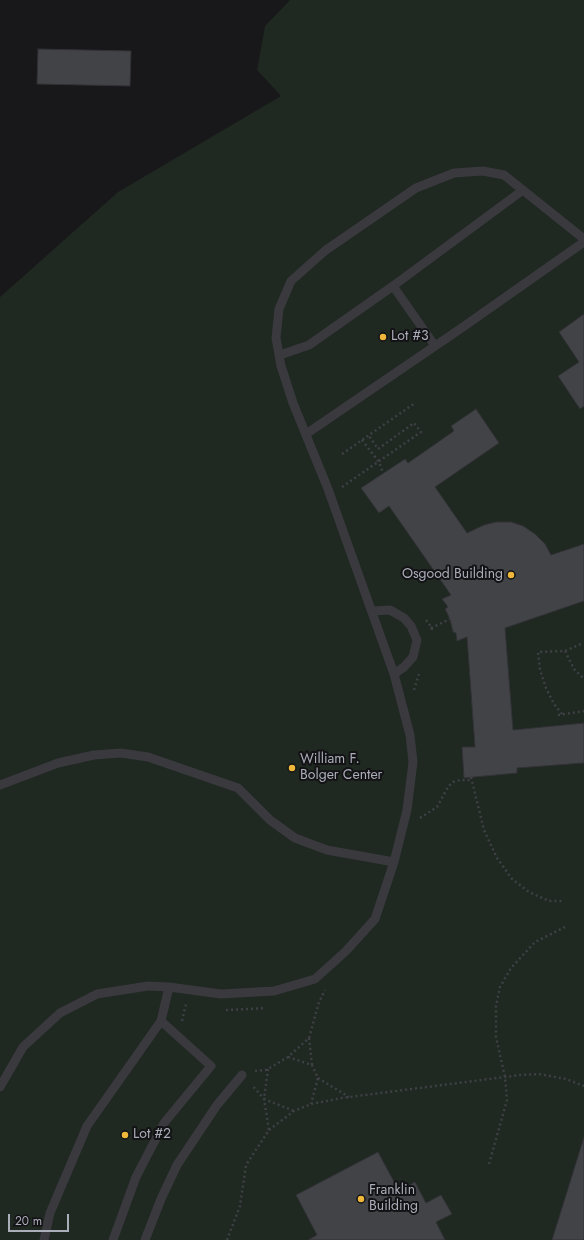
<!DOCTYPE html>
<style>
body{margin:0}
#map{position:relative;width:584px;height:1240px;overflow:hidden;background:#18171a;font-family:Jost,sans-serif}
canvas{display:block}
.scale{position:absolute;left:8px;top:1214px;width:61px;height:18px;box-sizing:border-box;border:2px solid #aaaeb9;border-top:0;padding-left:5px;font-size:12px;line-height:14px;white-space:nowrap;color:#aaaeb9;-webkit-text-stroke:3px #131215;paint-order:stroke}
</style>
<div id="map">
<canvas width="584" height="1240"></canvas>
<div class="scale">20 m</div>
</div>
<script>
const ctx = document.querySelector('canvas').getContext('2d');
ctx.lineJoin = 'round';
function fillPath(path, color) { ctx.fillStyle = color; ctx.fill(path, 'evenodd'); }
const toPath = rows => new Path2D(rows.map(r => 'M' + r).join(''));
function trace(path, color, width, dash) { ctx.strokeStyle = color; ctx.lineWidth = width; ctx.lineCap = dash ? 'butt' : 'round'; ctx.setLineDash(dash || []); ctx.stroke(path); }
function drawText(font, color, halo, rows, align = 'center') {
  ctx.font = font + ' Jost,sans-serif'; ctx.lineWidth = 4; ctx.setLineDash([]); ctx.textBaseline = 'middle'; ctx.strokeStyle = halo; ctx.fillStyle = color; for (const [text, x, y, turn = 0] of rows) {
    ctx.save(); ctx.translate(x, y); ctx.rotate((+turn || 0) * Math.PI / 180); ctx.textAlign = isNaN(turn) ? turn : align; if (halo) ctx.strokeText(text, 0, 0); ctx.fillText(text, 0, 0); ctx.restore();
  }
}
fillPath(toPath([
 [290,0,584,0,584,1240,0,1240,0,297,118,192,281,96,257,70,265,26]
]), '#1f2821');
const building = toPath([
 [38,49,131,51,130,86,37,84,38,49],
 [584,314,584,406,580,409,558,376,579,362,559,332,584,314],
 [476,409,499,443,435,487,467,533,484,525,496,522,511,522,523,526,535,534,545,544,551,555,584,544,584,601,505,628,513,730,584,723,584,763,517,768,517,773,464,778,462,747,475,747,467,637,457,641,456,633,453,632,450,619,445,609,448,607,442,599,451,595,389,506,379,513,361,488,405,459,408,463,454,431,451,426,476,409],
 [584,1137,584,1240,552,1240,584,1137],
 [378,1152,399,1191,415,1182,426,1203,441,1195,452,1214,436,1222,445,1240,308,1240,317,1235,296,1195,378,1152]
]);
fillPath(building, '#424347');
trace(building, '#323236', 1);
trace(toPath([
 [362,440,379,462,383,473],
 [342,454,415,403],
 [342,487,421,432,414,423,378,449,369,436],
 [426,620,432,628,431,633],
 [431,628,450,619],
 [565,651,574,669,584,679],
 [414,690,419,674],
 [562,714,554,704,546,688,540,670,538,652,565,651,583,643],
 [558,715,584,711],
 [471,777,484,830,497,858,512,879,529,892,549,901,563,901],
 [420,818,437,807,448,787,453,782,460,780,472,780],
 [226,1010,266,1008],
 [182,1021,186,1004],
 [309,1038,312,1065],
 [288,1057,312,1065,318,1078,311,1104],
 [268,1069,264,1099,294,1111],
 [255,1071,266,1070,273,1066,288,1057,309,1038,319,1002,325,990],
 [318,1078,349,1097],
 [269,1130,294,1111,311,1104,342,1098,520,1075,539,1074,566,1079,584,1086],
 [489,1164,507,1100,505,1077,496,1037,496,1006,500,987,511,968,535,942,565,927],
 [227,1240,240,1206,246,1165,269,1130,264,1099,252,1085]
]), '#3f4045', 2.5, [2, 3]);
trace(toPath([
 [393,286,435,346],
 [280,355,309,345,393,286,523,190],
 [306,434,463,327,584,242],
 [372,611,390,610,404,618,411,626,417,640,413,657,404,667,394,674],
 [0,785,58,763,94,755,121,753,148,757,238,788,270,820,295,838,327,850,394,862],
 [0,1087,23,1047,60,1013,97,994,148,986,169,987,221,994,274,991,315,979,346,951,375,919,394,862,407,810,413,762,410,735,394,674,328,489,293,403,281,366,276,338,279,309,291,281,326,250,416,188,454,173,483,171,504,175,584,239],
 [44,1240,50,1213,87,1126,161,1021,169,987],
 [113,1240,136,1177,164,1123,211,1066,161,1021],
 [145,1240,161,1199,177,1165,217,1105,242,1075]
]), '#39393e', 9);
for (const [x, y, r, color] of [
 [383,337,4,"#efb83a"],
 [511,575,4,"#efb83a"],
 [292,768,4,"#efb83a"],
 [125,1135,4,"#efb83a"],
 [361,1199,4,"#efb83a"]
]) { const dot = new Path2D(); dot.arc(x, y, r, 0, 2 * Math.PI); ctx.fillStyle = color; ctx.fill(dot); trace(dot, '#131215', 1.5); }
drawText('14px', '#aaaeb9', '#131215', [
 ["Lot #3",391,337],
 ["Osgood Building",503,575,"right"],
 ["William F.",300,760],
 ["Bolger Center",300,776],
 ["Lot #2",133,1135],
 ["Franklin",369,1191],
 ["Building",369,1207]
], 'left');
</script>
